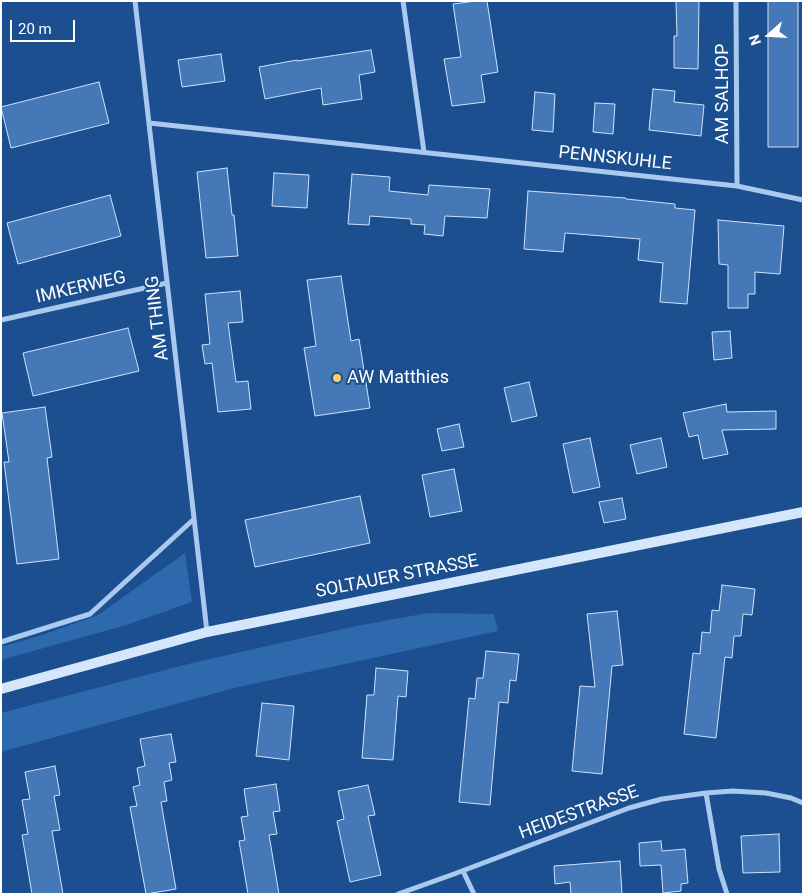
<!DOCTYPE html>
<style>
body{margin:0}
#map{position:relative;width:804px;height:895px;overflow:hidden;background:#1b4f8f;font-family:Roboto,sans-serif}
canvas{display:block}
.frame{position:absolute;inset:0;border:2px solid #fff;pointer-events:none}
.north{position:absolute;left:744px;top:10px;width:50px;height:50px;-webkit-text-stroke:4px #1b4f8f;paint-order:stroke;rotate:251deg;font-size:14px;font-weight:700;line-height:20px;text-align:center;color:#fff}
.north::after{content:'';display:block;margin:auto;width:18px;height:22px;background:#fff;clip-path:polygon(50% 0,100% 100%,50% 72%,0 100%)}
.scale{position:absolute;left:10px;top:20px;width:65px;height:22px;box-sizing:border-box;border:2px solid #fff;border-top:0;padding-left:6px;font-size:15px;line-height:18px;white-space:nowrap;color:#fff;-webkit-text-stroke:4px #1b4f8f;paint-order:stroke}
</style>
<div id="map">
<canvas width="804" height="895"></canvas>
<div class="frame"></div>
<div class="north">N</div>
<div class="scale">20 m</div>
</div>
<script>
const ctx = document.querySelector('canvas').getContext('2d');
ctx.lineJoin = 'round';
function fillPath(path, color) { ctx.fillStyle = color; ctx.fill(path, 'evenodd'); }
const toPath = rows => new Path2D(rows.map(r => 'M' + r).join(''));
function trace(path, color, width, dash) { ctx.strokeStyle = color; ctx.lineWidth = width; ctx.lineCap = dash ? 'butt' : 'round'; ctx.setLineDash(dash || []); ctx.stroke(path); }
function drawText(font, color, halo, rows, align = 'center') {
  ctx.font = font + ' Roboto,sans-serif'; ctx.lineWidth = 4; ctx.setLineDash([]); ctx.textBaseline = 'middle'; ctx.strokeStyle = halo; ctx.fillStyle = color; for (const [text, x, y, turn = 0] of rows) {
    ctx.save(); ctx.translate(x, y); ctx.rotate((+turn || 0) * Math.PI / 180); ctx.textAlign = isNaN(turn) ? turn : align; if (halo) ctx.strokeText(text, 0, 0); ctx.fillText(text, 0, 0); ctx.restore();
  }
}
fillPath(toPath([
 [185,553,192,602,126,625,1,660,1,647,39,636,98,615],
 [428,613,494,614,498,631,234,688,1,752,1,713,192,663,356,626]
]), '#2e69ad');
const building = toPath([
 [476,1,487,1,498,72,481,75,485,102,452,106,444,59,461,57,453,4,476,1],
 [676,1,699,1,698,69,674,68,674,36,677,36,676,1],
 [768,1,798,1,798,147,768,147,768,1],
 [371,50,375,72,359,75,362,99,323,105,321,88,265,99,259,67,297,60,297,61,371,50],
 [221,54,225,81,182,87,178,60,221,54],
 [99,82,109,123,11,148,1,107,99,82],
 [653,89,675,91,674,102,704,105,701,136,649,130,653,89],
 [535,92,555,94,553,132,532,130,535,92],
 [595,103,615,104,613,134,593,132,595,103],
 [227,168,232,215,234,215,238,256,206,258,197,172,227,168],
 [274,173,309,175,307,208,272,206,274,173],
 [352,174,390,177,389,191,428,195,429,185,490,189,487,218,445,216,443,236,424,234,425,225,411,224,411,219,370,216,369,225,348,224,352,174],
 [528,191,626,198,626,199,675,204,675,208,695,210,687,304,660,302,663,263,638,260,640,239,565,233,563,252,524,249,528,191],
 [110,195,121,236,18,264,7,223,110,195],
 [718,220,784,226,780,274,755,272,755,294,748,294,748,308,728,308,728,265,719,264,718,220],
 [341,276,351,341,359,339,370,408,315,416,304,348,316,346,307,280,341,276],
 [240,291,243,322,228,323,236,382,248,381,251,409,218,412,212,363,205,364,202,345,210,344,205,294,240,291],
 [128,328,139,371,33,396,23,353,128,328],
 [730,331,732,358,714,360,712,332,730,331],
 [529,382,537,416,512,422,504,388,529,382],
 [726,404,727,412,776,411,776,429,722,430,728,454,703,459,698,435,689,437,683,413,726,404],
 [45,407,52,457,47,458,59,559,17,564,4,462,9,462,2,413,45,407],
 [459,424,464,447,442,451,437,429,459,424],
 [590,438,600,487,573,493,563,444,590,438],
 [661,438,667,467,637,474,630,445,661,438],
 [454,469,462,511,430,517,422,475,454,469],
 [360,496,370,543,255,567,245,520,360,496],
 [622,498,626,519,604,523,599,502,622,498],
 [722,585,755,589,752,615,743,614,741,636,734,636,732,658,725,657,716,738,684,734,693,653,700,654,702,632,710,633,712,610,719,611,722,585],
 [617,611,623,665,612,666,602,774,572,771,580,686,595,687,587,614,617,611],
 [486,651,519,654,516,681,510,680,508,703,499,702,490,805,459,802,469,698,475,699,477,678,483,678,486,651],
 [376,668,408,671,406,697,398,696,393,760,362,758,367,695,374,695,376,668],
 [262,703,294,706,289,760,256,756,262,703],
 [171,734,176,762,169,763,172,780,164,782,167,801,161,802,176,889,146,894,130,807,137,806,133,787,140,785,137,768,145,766,140,739,171,734],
 [55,766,60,795,54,796,60,830,52,831,63,894,32,894,22,835,28,834,22,800,30,799,25,772,55,766],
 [276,784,280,811,273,812,277,834,269,835,279,894,248,894,239,841,245,840,241,817,248,816,244,789,276,784],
 [368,785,375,815,368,816,381,875,350,882,337,821,344,819,338,791,368,785],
 [779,834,780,872,743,873,741,836,779,834],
 [661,841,662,851,685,849,688,883,681,884,681,891,663,893,661,865,640,866,639,843,661,841],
 [620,861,622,894,571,894,570,882,555,884,554,866,620,861]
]);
fillPath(building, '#4478b7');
trace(building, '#cfe3fa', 1);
trace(toPath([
 [135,1,207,632],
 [403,1,424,152],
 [736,1,737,186],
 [149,123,737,186,803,200],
 [1,320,167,283],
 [1,642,90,614,194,519],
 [706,793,719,869,727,894],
 [463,871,474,894],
 [398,894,454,874,629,808,662,799,706,793,733,791,766,793,791,798,803,803]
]), '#a9c9ee', 5);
trace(toPath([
 [1,689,207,632,803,512]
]), '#d6e6fa', 10);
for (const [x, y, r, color] of [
 [337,378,5,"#ffd166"]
]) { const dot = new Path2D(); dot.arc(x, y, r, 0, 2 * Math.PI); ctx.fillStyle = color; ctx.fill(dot); trace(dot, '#1b4f8f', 2); }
drawText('18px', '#fff', '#1b4f8f', [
 ["AM SALHOP",723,94,-90],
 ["PENNSKUHLE",615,159,6],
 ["IMKERWEG",81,288,-13],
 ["AM THING",158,318,-97],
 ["SOLTAUER STRASSE",397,577,-11],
 ["HEIDESTRASSE",579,813,-20]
]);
drawText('18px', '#fff', '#1b4f8f', [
 ["AW Matthies",347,378]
], 'left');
</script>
